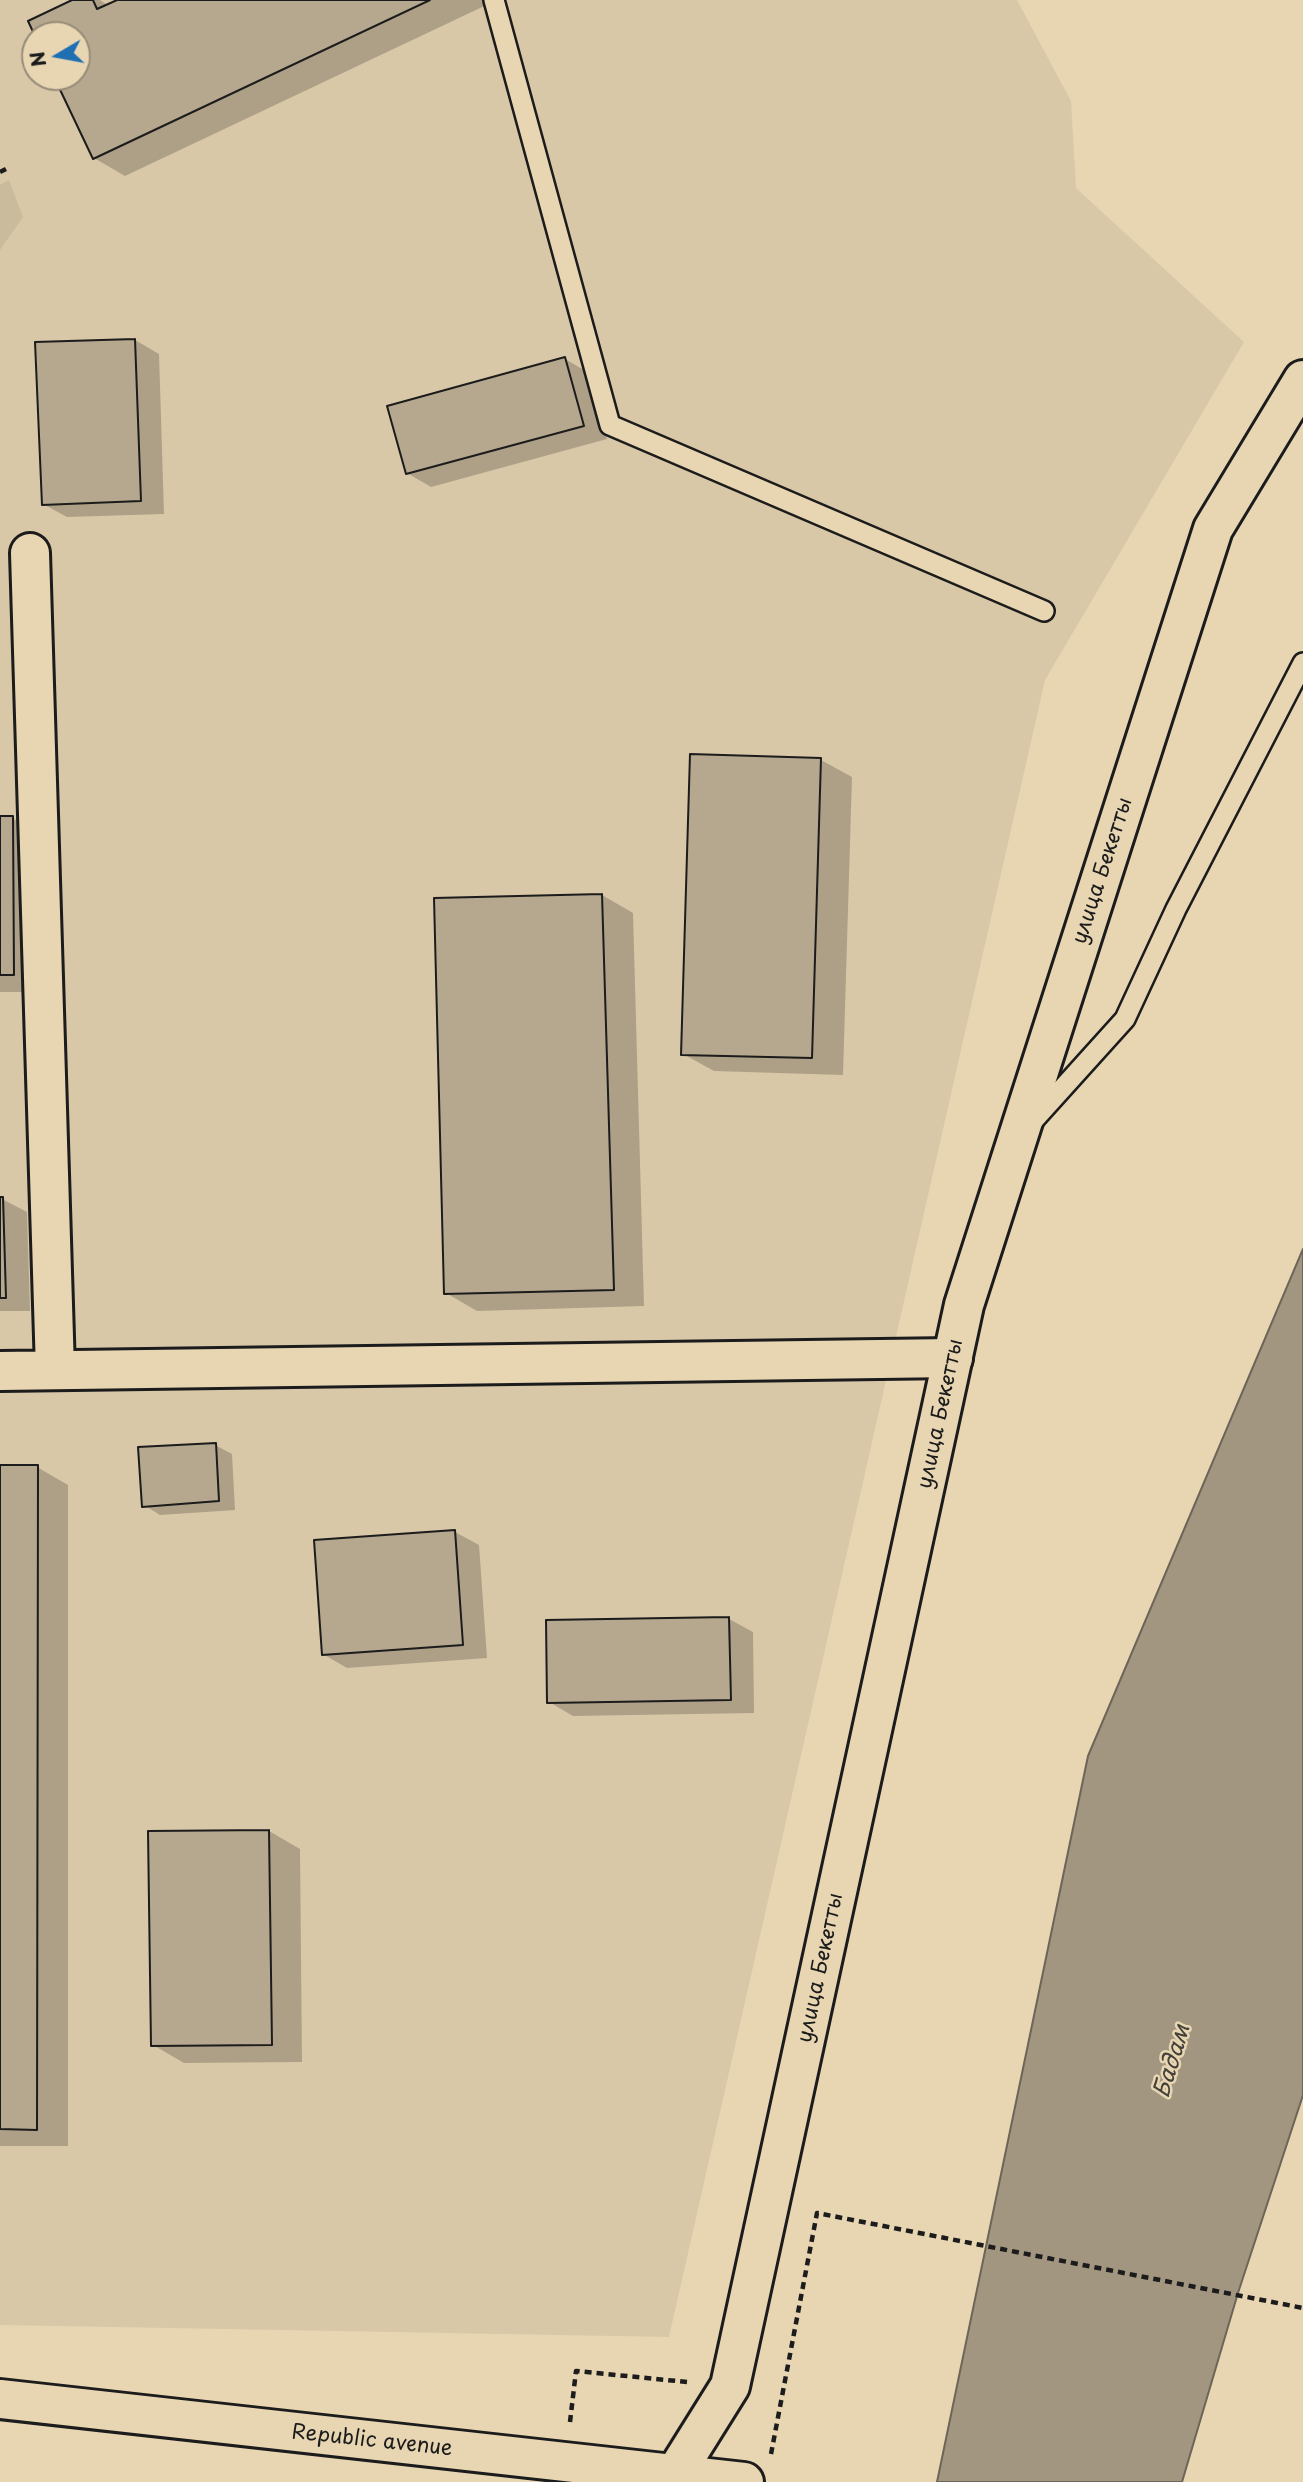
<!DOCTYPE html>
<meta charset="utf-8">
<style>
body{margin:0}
#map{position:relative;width:1303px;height:2482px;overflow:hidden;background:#e8d6b3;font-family:"Playpen Sans",sans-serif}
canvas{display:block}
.north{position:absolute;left:21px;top:21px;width:70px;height:70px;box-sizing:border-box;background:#e8d6b3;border:2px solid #968c77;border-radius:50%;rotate:260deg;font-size:19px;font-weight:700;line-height:28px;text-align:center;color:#1c1c1c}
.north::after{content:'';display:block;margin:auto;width:24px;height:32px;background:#1f6fb2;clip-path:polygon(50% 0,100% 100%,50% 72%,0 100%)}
</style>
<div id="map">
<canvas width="1303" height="2482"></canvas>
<div class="north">N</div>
</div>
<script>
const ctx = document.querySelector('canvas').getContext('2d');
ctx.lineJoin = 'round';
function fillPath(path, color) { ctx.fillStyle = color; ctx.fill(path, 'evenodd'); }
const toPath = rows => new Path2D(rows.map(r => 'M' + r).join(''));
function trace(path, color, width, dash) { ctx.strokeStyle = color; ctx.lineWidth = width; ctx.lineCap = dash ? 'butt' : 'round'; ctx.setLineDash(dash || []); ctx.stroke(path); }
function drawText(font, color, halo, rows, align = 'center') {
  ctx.font = font + ' "Playpen Sans",sans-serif'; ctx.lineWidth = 5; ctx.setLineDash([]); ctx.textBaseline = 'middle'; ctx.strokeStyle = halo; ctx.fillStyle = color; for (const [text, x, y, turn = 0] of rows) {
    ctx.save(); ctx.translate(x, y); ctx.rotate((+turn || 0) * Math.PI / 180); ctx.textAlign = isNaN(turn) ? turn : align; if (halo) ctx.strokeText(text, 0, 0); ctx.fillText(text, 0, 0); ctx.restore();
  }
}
fillPath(toPath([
 [0,0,1017,0,1071,101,1076,188,1244,342,1045,680,669,2337,0,2325],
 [35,35,77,35,77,77,35,77]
]), '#d9c8a8');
fillPath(toPath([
 [9,180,23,217,0,250,0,185]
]), '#cbbb9d');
const water = toPath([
 [1303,1249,1303,2095,1238,2293,1182,2482,937,2482,1088,1756,1303,1249]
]);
fillPath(water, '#a29680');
trace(water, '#6c6558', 2);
fillPath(toPath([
 [76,0,100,0,109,6,121,0,497,0,125,176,94,158,56,77,77,77],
 [135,340,159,354,164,514,67,517,43,504],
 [565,359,589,373,607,439,431,487,407,473],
 [692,755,821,760,852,777,843,1075,714,1071,683,1054],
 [0,818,12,818,43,835,44,992,0,992],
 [602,895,633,913,644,1306,477,1311,446,1293],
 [0,1198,27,1212,30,1311,0,1311],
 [215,1445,232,1454,235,1510,160,1515,144,1505],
 [0,1467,37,1467,68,1485,68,2146,0,2146],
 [455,1532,479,1545,487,1658,347,1668,323,1654],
 [729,1619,753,1632,754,1713,573,1716,549,1702],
 [269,1831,300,1849,302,2062,184,2063,153,2045]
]), '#0003');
const building = toPath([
 [72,0,93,0,97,9,117,0,430,0,93,159,54,77,77,77,77,35,35,36,28,21,72,0],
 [135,339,141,501,42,505,35,342,135,339],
 [565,357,584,426,406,474,387,406,565,357],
 [690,754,821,758,812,1058,681,1055,690,754],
 [0,816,13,816,14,975,0,975,0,816],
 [602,894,614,1290,444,1294,434,898,602,894],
 [0,1197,3,1197,6,1298,0,1298,0,1197],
 [216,1443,219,1501,142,1507,138,1447,216,1443],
 [0,1465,38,1465,37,2130,0,2129,0,1465],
 [455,1530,463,1645,322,1655,314,1540,455,1530],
 [729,1617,731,1700,547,1703,546,1620,729,1617],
 [269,1830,272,2045,151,2046,148,1831,269,1830]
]);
fillPath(building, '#b6a88e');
trace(building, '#1c1c1c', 2);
const service = toPath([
 [494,0,610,425,1044,611],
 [1033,1121,1125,1019,1176,909,1303,663]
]);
const minor = toPath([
 [30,553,55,1370],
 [0,1371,953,1358]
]);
const tertiary = toPath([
 [670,2482,730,2386,964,1305,1213,529,1303,380]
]);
const primary = toPath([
 [0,2399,744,2482]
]);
trace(service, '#1c1c1c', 24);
trace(minor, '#1c1c1c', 44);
trace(tertiary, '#1c1c1c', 44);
trace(primary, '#1c1c1c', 44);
trace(toPath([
 [0,172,6,169],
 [570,2422,576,2371,687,2382],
 [771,2454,817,2213,1303,2308]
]), '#1c1c1c', 4.5, [7, 5]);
trace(service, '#e8d6b3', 19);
trace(minor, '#e8d6b3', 38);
trace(tertiary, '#e8d6b3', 38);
trace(primary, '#e8d6b3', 38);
drawText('21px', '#1c1c1c', '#e8d6b3', [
 ["улица Бекетты",1103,871,-72],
 ["улица Бекетты",941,1414,-78],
 ["улица Бекетты",821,1968,-78],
 ["Republic avenue",372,2441,6]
]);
drawText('italic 23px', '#44413a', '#e8d6b3', [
 ["Бадам",1173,2061,-73]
]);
</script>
